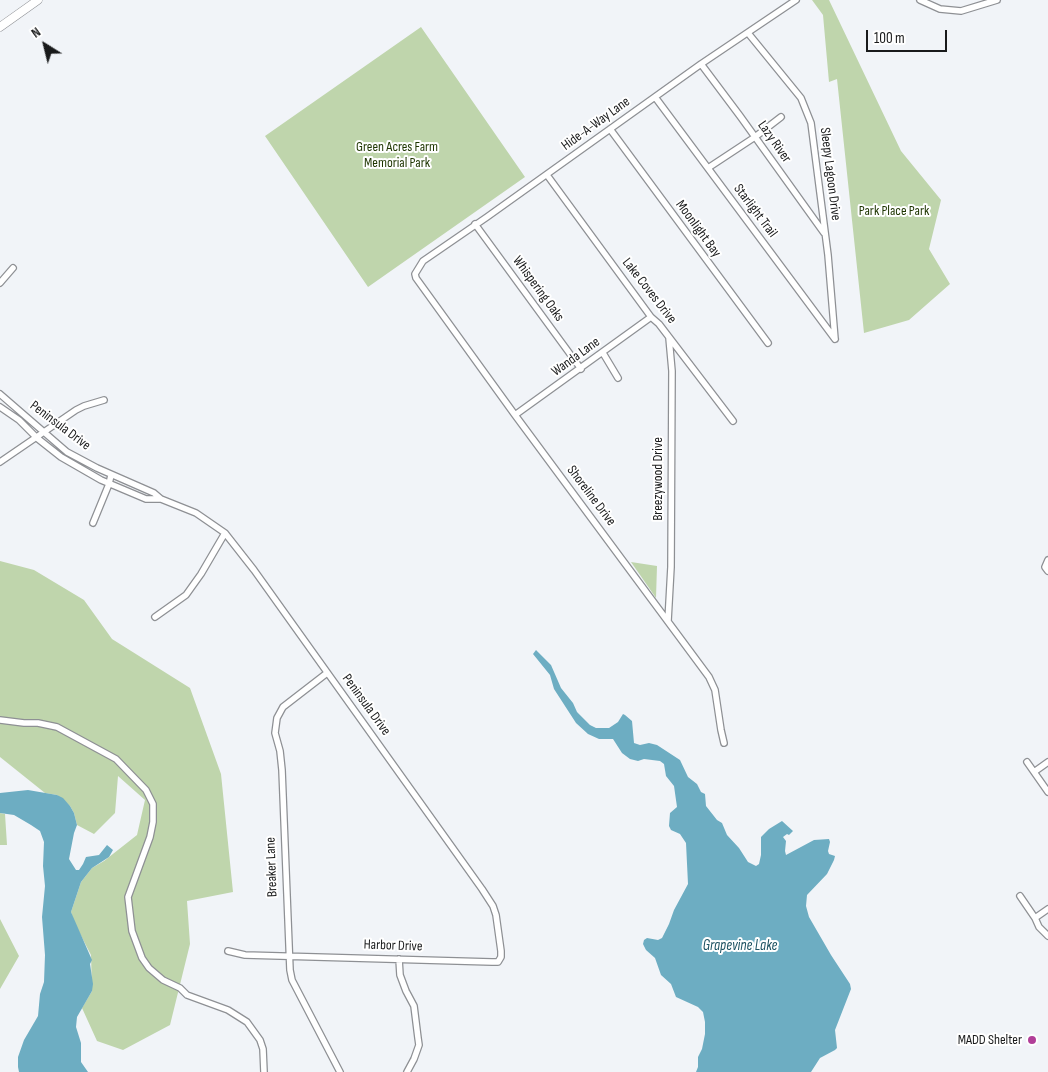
<!DOCTYPE html>
<style>
body{margin:0}
#map{position:relative;width:1048px;height:1072px;overflow:hidden;background:#f1f4f8;font-family:"Sofia Sans Condensed",sans-serif}
canvas{display:block}
.north{position:absolute;left:20px;top:20px;width:50px;height:50px;-webkit-text-stroke:4px #fff;paint-order:stroke;rotate:324deg;font-size:14px;font-weight:700;line-height:20px;text-align:center;color:#191a1b}
.north::after{content:'';display:block;margin:auto;width:18px;height:22px;background:#191a1b;clip-path:polygon(50% 0,100% 100%,50% 72%,0 100%)}
.scale{position:absolute;left:866px;top:30px;width:81px;height:22px;box-sizing:border-box;border:2px solid #191a1b;border-top:0;padding-left:6px;font-size:15px;line-height:18px;white-space:nowrap;color:#191a1b;-webkit-text-stroke:4px #fff;paint-order:stroke}
</style>
<div id="map">
<canvas width="1048" height="1072"></canvas>
<div class="north">N</div>
<div class="scale">100 m</div>
</div>
<script>
const ctx = document.querySelector('canvas').getContext('2d');
ctx.lineJoin = 'round';
function fillPath(path, color) { ctx.fillStyle = color; ctx.fill(path, 'evenodd'); }
const toPath = rows => new Path2D(rows.map(r => 'M' + r).join(''));
function trace(path, color, width, dash) { ctx.strokeStyle = color; ctx.lineWidth = width; ctx.lineCap = dash ? 'butt' : 'round'; ctx.setLineDash(dash || []); ctx.stroke(path); }
function drawText(font, color, halo, rows, align = 'center') {
  ctx.font = font + ' "Sofia Sans Condensed",sans-serif'; ctx.lineWidth = 4; ctx.setLineDash([]); ctx.textBaseline = 'middle'; ctx.strokeStyle = halo; ctx.fillStyle = color; for (const [text, x, y, turn = 0] of rows) {
    ctx.save(); ctx.translate(x, y); ctx.rotate((+turn || 0) * Math.PI / 180); ctx.textAlign = isNaN(turn) ? turn : align; if (halo) ctx.strokeText(text, 0, 0); ctx.fillText(text, 0, 0); ctx.restore();
  }
}
fillPath(toPath([
 [812,0,829,0,901,151,941,200,929,249,950,284,909,320,864,333,837,79,829,82,823,15],
 [421,27,525,177,368,287,265,136],
 [0,561,34,570,84,600,112,639,190,688,221,774,233,892,187,901,190,944,170,1025,123,1050,97,1041,82,1008,92,991,91,955,74,922,71,912,81,882,92,868,104,861,137,835,145,800,118,776,115,813,94,834,77,825,74,813,70,806,57,795,45,793,0,757],
 [631,562,657,566,656,598],
 [0,813,5,814,7,845,0,845],
 [0,919,19,956,0,989]
]), '#bfd5ac');
fillPath(toPath([
 [536,650,551,665,561,688,573,703,577,712,590,725,596,728,609,728,618,722,623,714,625,715,632,721,634,743,640,745,649,743,657,745,680,760,688,777,697,784,701,792,705,794,706,806,717,820,722,823,727,835,739,848,748,862,756,866,759,864,761,855,761,837,769,829,782,821,793,831,789,835,787,834,783,837,786,841,785,851,786,855,814,840,829,839,830,842,828,851,829,854,835,856,834,860,827,874,807,895,806,906,809,917,831,955,850,984,851,989,835,1030,837,1048,835,1050,820,1058,811,1072,696,1072,698,1067,698,1057,702,1049,705,1034,705,1022,703,1012,698,1007,676,997,671,984,661,975,655,958,646,950,643,944,644,940,647,938,658,940,662,938,669,924,674,910,688,884,686,843,680,834,671,830,669,826,670,813,677,807,674,786,666,776,664,764,660,761,644,759,638,761,630,759,622,753,613,739,599,739,588,734,576,723,554,689,550,675,533,654],
 [28,790,57,795,63,798,70,806,74,813,77,825,74,833,69,859,76,870,79,870,83,864,86,857,99,855,107,845,113,850,109,857,92,868,81,882,71,912,92,960,90,964,93,984,92,991,77,1017,76,1027,81,1043,81,1062,88,1072,19,1072,18,1067,18,1057,24,1040,38,1016,40,994,44,982,45,955,42,917,45,886,43,866,44,842,40,831,31,825,14,815,0,813,0,793]
]), '#6dadc2');
const minor = toPath([
 [920,0,940,9,961,11,997,0],
 [748,33,801,98,811,123,828,255,835,339],
 [701,64,740,116,824,233],
 [655,97,835,339],
 [610,129,768,343],
 [708,168,755,137,781,117],
 [547,175,651,317,659,324,733,421],
 [475,224,581,369],
 [0,283,13,268],
 [603,353,618,378],
 [0,394,67,452,97,468,154,493,161,499,196,513,225,533,254,570,482,889,493,906,496,915,501,951,501,957,498,962,492,962,245,955,228,951],
 [0,407,19,420,37,438,61,457,101,480,146,499,161,499],
 [515,415,651,317],
 [0,462,76,410,84,406,104,400],
 [93,523,109,484,111,475],
 [1048,560,1045,567,1048,571],
 [155,617,186,595,201,574,225,533],
 [668,621,671,567,672,371,669,338],
 [327,673,283,707,277,718,275,733,280,751,282,770,290,970,292,980,340,1072],
 [0,720,24,723,38,723,57,727,116,759,146,790,153,804,153,822,150,837,128,897,132,931,142,958,149,968,163,980,180,988,187,995,228,1010,247,1022,260,1040,263,1049,264,1072],
 [724,743,721,730,715,690,709,677,515,415,416,278,415,274,423,261,487,217,701,64,796,0],
 [1027,762,1048,792],
 [1034,772,1048,762],
 [1020,896,1035,918,1039,927,1048,936],
 [1035,918,1048,909],
 [399,959,400,975,406,991,414,1006,418,1038,419,1045,414,1059,407,1072]
]);
const tertiary = toPath([
 [0,27,38,0]
]);
trace(minor, '#8e9094', 8);
trace(tertiary, '#8e9094', 9);
trace(minor, '#fff', 5.5);
trace(tertiary, '#fff', 8);
for (const [x, y, r, color] of [
 [1032,1040,5,"#b13e98"]
]) { const dot = new Path2D(); dot.arc(x, y, r, 0, 2 * Math.PI); ctx.fillStyle = color; ctx.fill(dot); trace(dot, '#fff', 2); }
drawText('14px', '#191a1b', '#fff', [
 ["Hide-A-Way Lane",596,124,-36],
 ["Lazy River",774,142,55],
 ["Sleepy Lagoon Drive",830,174,83],
 ["Starlight Trail",755,211,53],
 ["Moonlight Bay",698,229,54],
 ["Whispering Oaks",538,289,54],
 ["Lake Coves Drive",649,291,52],
 ["Wanda Lane",576,357,-36],
 ["Peninsula Drive",60,426,37],
 ["Breezywood Drive",658,479,-90],
 ["Shoreline Drive",591,496,53],
 ["Peninsula Drive",366,705,54],
 ["Breaker Lane",272,867,-92],
 ["Harbor Drive",393,946,2]
]);
drawText('14px', '#1e3500', '#fff', [
 ["Green Acres Farm",397,147],
 ["Memorial Park",397,163],
 ["Park Place Park",894,211]
]);
drawText('14px', '#191a1b', '#fff', [
 ["MADD Shelter",1022,1040]
], 'right');
drawText('italic 15px', '#1d5262', '#fff', [
 ["Grapevine Lake",740,946]
]);
</script>
